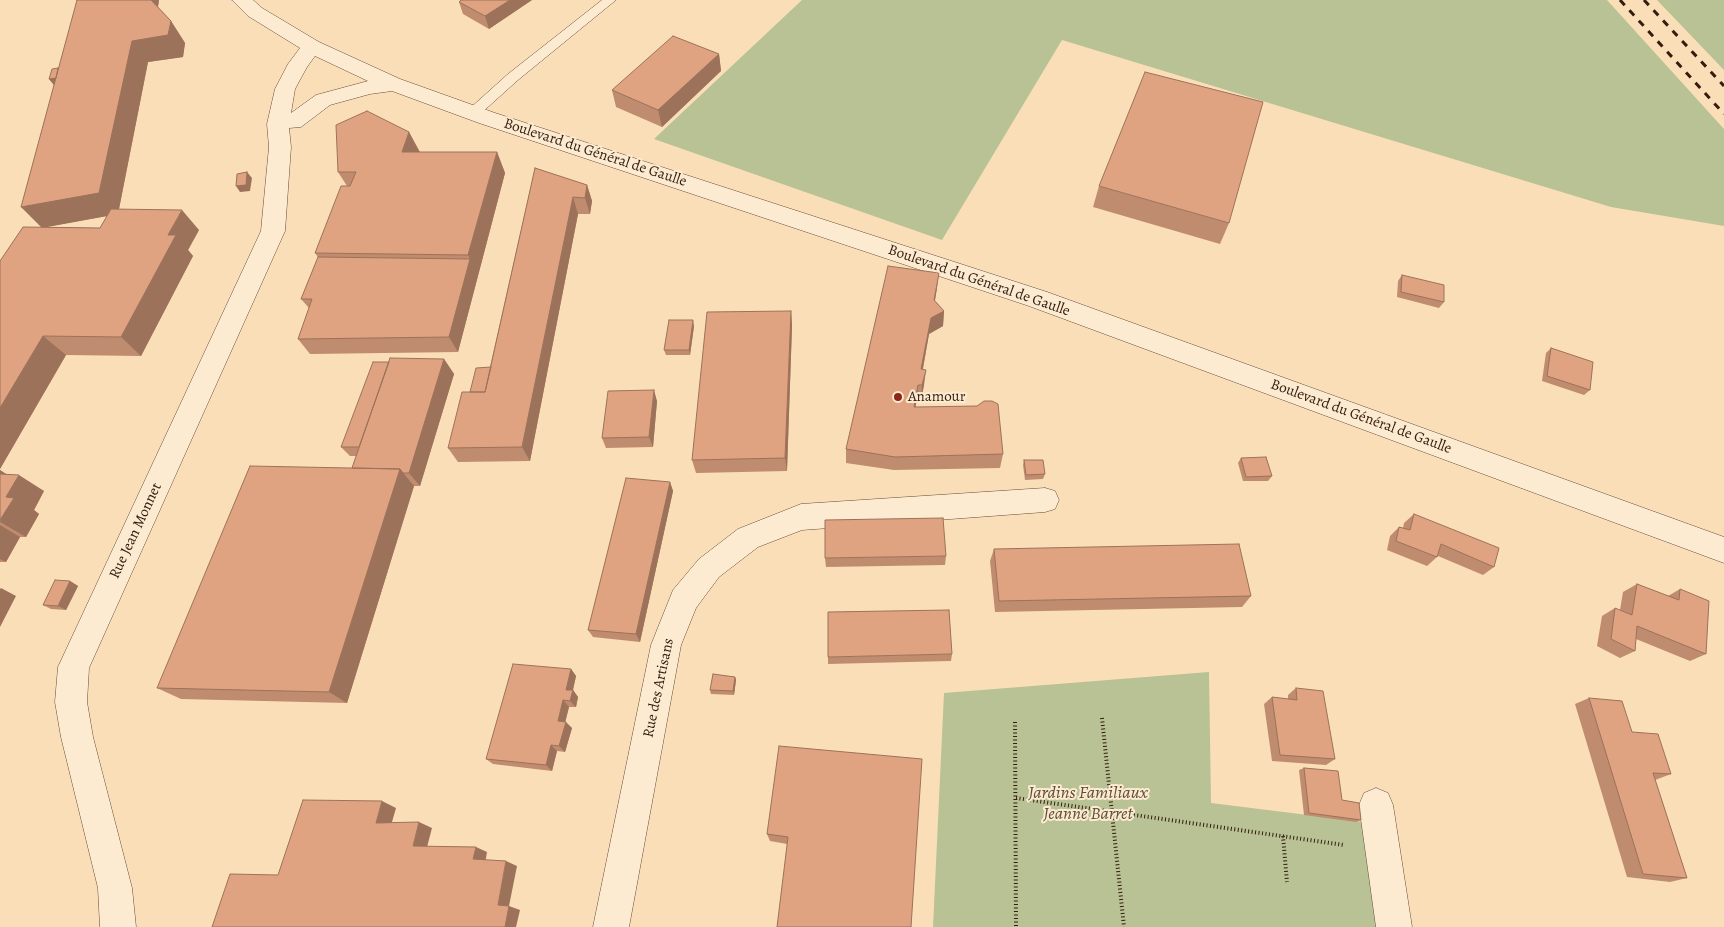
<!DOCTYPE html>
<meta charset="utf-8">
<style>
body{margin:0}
canvas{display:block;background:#fadeb8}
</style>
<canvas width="1724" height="927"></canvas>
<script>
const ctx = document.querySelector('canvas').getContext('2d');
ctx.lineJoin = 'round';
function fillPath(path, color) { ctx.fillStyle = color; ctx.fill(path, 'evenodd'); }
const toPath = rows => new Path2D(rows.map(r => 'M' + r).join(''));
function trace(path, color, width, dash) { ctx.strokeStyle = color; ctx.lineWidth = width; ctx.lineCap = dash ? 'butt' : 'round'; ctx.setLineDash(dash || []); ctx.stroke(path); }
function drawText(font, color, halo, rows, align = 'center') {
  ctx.font = font + ' Alegreya,serif'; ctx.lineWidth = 4; ctx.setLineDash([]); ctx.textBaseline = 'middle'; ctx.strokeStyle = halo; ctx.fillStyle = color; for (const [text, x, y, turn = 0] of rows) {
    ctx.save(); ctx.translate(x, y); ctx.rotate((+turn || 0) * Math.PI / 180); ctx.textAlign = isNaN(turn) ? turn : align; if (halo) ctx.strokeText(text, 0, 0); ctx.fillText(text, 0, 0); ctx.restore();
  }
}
fillPath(toPath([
 [802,0,1607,0,1724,129,1724,226,1611,207,1062,40,942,240,654,139],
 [1657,0,1724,0,1724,70],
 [1209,672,1211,803,1364,822,1378,927,933,927,944,693]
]), '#b8c294');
const lane = toPath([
 [602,0,616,0,518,80,478,116,468,116,466,113,468,110,508,74,602,0]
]);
const street = toPath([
 [232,0,253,0,262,8,319,42,400,79,495,113,1047,292,1724,537,1724,563,1029,306,479,123,392,91,370,94,330,105,301,127,289,128,291,147,285,231,89,668,87,702,93,737,132,888,136,927,100,927,98,888,61,737,55,702,58,667,261,231,269,147,267,124,275,89,288,64,300,48,248,16,232,0],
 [315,56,368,81,316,95,291,113,295,89,307,67,315,56],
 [1045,488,1055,491,1059,500,1055,509,1045,512,802,530,758,547,719,577,696,608,681,645,629,927,593,927,651,645,673,590,699,559,738,529,801,504,1045,488],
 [1376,788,1388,793,1393,805,1412,927,1376,927,1359,805,1364,793,1376,788]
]);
trace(lane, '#664c39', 1);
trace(street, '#664c39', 1);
trace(toPath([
 [1102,718,1124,927],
 [1015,722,1016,927],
 [1016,798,1344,845],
 [1283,836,1287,882]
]), '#341c0f', 4, [1, 2.5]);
fillPath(lane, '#fcead1');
fillPath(street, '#fcead1');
trace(toPath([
 [1620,0,1724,114],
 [1644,0,1724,86]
]), '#341c0f', 3, [7, 7]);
fillPath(toPath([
 [159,0,158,7,171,21,185,43,183,57,148,62,119,209,199,230,188,250,193,256,141,356,66,355,0,469,0,261,41,227,54,85,49,79,58,68],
 [107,216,100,228,45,227],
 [532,0,489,29,463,14,459,2],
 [719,54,721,71,662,127,616,107,612,90],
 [409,132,420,152,497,152,505,173,458,352,310,354,298,339,309,308,301,299,318,257,315,253,347,186,338,172],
 [535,168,587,185,592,201,590,214,578,214,530,461,458,462,448,448,470,392,490,367],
 [1099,186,1229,223,1220,244,1093,207],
 [1402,275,1444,302,1439,308,1397,297,1398,281],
 [937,288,935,301,944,311,943,326,929,334,923,369,924,385,921,400,917,399,915,407,1003,454,1000,468,894,470,846,463,846,449],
 [791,311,792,326,787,471,696,473,692,460],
 [694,326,690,355,666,355,664,350],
 [1551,348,1590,390,1584,395,1542,381,1546,353],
 [444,359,454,374,420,486,414,486,347,703,181,699,157,688,352,468,356,456,350,456,341,447,389,362],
 [657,401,653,447,606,448,602,438],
 [1241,458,1272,476,1268,481,1243,481,1238,463],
 [1024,460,1045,474,1043,479,1025,480,1023,465],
 [0,470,6,474,44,491,34,510,39,514,26,537,20,537,6,562,0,562],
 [670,482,673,491,640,642,593,637,588,630],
 [1414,514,1494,567,1483,575,1438,556,1437,557,1427,566,1387,550,1390,536,1399,527,1403,528,1404,523],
 [994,549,1251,596,1242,607,995,612,990,561],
 [946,556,945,565,826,567,825,558],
 [70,581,78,586,66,610,51,609,43,605],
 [1637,584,1668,596,1680,589,1706,654,1690,661,1636,639,1635,651,1620,658,1597,646,1602,616,1615,608,1620,610,1623,592],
 [952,654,951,661,828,664,828,657],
 [571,669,576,676,573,690,578,697,576,707,569,707,565,722,572,728,565,752,557,751,552,771,493,764,486,759],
 [735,677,736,680,734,695,711,694,710,690],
 [1296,688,1335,759,1326,765,1272,761,1264,704,1272,697,1288,699,1288,695],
 [1589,698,1632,732,1671,774,1655,780,1687,878,1670,882,1627,877,1575,704],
 [922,759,787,844,770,841,767,834],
 [1304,768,1361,820,1356,822,1304,815,1299,770]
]), '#c08c6f');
fillPath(toPath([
 [143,0,159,0,156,19],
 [510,0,532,0,489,29,485,16],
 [171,21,185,43,183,57,148,62,118,214,42,228,21,207,132,41],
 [719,54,721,71,662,127,658,110],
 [62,67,54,85,49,79],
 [409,132,420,153,402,152],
 [497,152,505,173,458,352,449,337,470,259,468,255],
 [247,172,252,178,250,191,240,192,236,186],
 [587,185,592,201,590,214,585,198],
 [573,197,578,214,530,461,522,447],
 [182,210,199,230,188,250,193,256,141,356,121,337,168,235],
 [939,273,937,288,932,316,934,300],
 [791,311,792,326,787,471,785,458],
 [944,311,943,326,929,334,920,384,921,369,931,318],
 [693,320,694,326,690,355,689,350],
 [43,336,66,355,0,469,0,408],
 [444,359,454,374,420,486,409,473],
 [926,370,924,385,921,400,922,385],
 [918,385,917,399,913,421,914,407],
 [654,390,657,401,653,447,649,437],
 [400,469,414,486,347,703,329,692],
 [0,470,15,480,0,484],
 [19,475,44,491,34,510,39,514,26,537,0,522,6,497],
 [670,482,673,491,640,642,636,634],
 [0,525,20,537,6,562,0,559],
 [70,581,78,586,66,610,58,606],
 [1,588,16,596,0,627,0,589],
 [571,669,576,676,572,694,573,690,578,697,576,707,570,701,566,690],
 [735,677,736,680,734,695,733,691],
 [563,700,569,707,564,727,558,721],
 [566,722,572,728,565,752,559,746],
 [551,745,557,751,552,771,546,765],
 [382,801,396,808,390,829,376,823],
 [419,822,432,828,426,851,413,846],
 [476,847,487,852,485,864,473,859],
 [506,861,517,866,509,906,520,910,516,927,505,927,498,905]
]), '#9c725a');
const building = toPath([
 [77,0,151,0,171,21,168,35,132,41,99,193,21,207,77,0],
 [461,0,510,0,485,16,459,2,461,0],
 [673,36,719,54,658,110,612,90,673,36],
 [58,68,56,78,49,79,52,69,58,68],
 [1145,72,1263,102,1229,223,1099,186,1145,72],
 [367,111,409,132,402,152,497,152,468,255,315,253,341,186,350,186,356,172,338,172,336,125,367,111],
 [535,168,587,185,585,198,573,197,522,447,448,448,462,392,485,392,535,168],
 [247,172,246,185,236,186,237,174,247,172],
 [111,209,182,210,168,235,176,235,121,337,43,336,0,408,0,261,23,227,100,228,111,209],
 [318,257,470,259,449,337,298,339,312,299,301,299,318,257],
 [888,266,939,273,934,300,944,311,931,318,921,369,926,370,922,385,918,385,914,407,977,406,984,401,992,401,998,404,1003,454,895,457,846,449,888,266],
 [1402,275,1444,285,1444,302,1401,292,1402,275],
 [791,311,785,458,692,460,707,312,791,311],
 [669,320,693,320,689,350,664,350,669,320],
 [1551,348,1593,362,1590,390,1547,376,1551,348],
 [390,358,444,359,409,473,403,473,400,469,352,468,390,358],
 [373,362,389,362,359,447,341,447,373,362],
 [491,367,485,392,470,392,476,368,491,367],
 [654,390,649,437,602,438,608,391,654,390],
 [1266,457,1272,476,1246,477,1241,458,1266,457],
 [1024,460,1043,460,1045,474,1026,475,1024,460],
 [250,466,400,469,329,692,157,688,250,466],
 [0,474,19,475,6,497,14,498,0,520,0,474],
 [626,478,670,482,636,634,588,630,626,478],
 [1414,514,1499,548,1494,567,1441,544,1437,557,1396,541,1399,527,1410,530,1414,514],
 [943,518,946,556,825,558,825,520,943,518],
 [1239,544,1251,596,999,601,994,549,1239,544],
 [55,580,70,581,58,606,43,605,55,580],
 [1637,584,1679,600,1680,589,1709,601,1706,654,1637,626,1635,651,1611,639,1615,608,1632,615,1637,584],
 [949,610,952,654,828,657,828,612,949,610],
 [513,664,571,669,566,690,573,690,570,701,563,700,558,721,566,722,559,746,551,745,546,765,486,759,513,664],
 [713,674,735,677,733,691,710,690,713,674],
 [1296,688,1323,691,1335,759,1280,755,1272,697,1297,700,1296,688],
 [1589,698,1622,701,1632,732,1658,734,1671,774,1653,773,1687,878,1643,874,1589,698],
 [779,746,922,759,911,927,777,927,788,837,767,834,779,746],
 [1304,768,1338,771,1342,800,1359,803,1361,820,1309,813,1304,768],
 [303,800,382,801,376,823,419,822,413,846,476,847,473,859,506,861,498,905,509,906,505,927,212,927,230,874,278,875,303,800]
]);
fillPath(building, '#dfa381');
trace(building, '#9c725a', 1);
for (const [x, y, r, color] of [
 [898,397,5,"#8f2418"]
]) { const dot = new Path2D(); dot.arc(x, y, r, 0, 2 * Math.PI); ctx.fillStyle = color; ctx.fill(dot); trace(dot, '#fcead1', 2); }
drawText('15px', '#341c0f', '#fcead1', [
 ["Boulevard du Général de Gaulle",595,153,18],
 ["Boulevard du Général de Gaulle",979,281,19],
 ["Boulevard du Général de Gaulle",1361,417,20],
 ["Rue Jean Monnet",136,531,-65],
 ["Rue des Artisans",659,688,-78]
]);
drawText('15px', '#341c0f', '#fcead1', [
 ["Anamour",908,397]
], 'left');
drawText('italic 18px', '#5c4e37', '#fcead1', [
 ["Jardins Familiaux",1088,794],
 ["Jeanne Barret",1088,815]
]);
</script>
